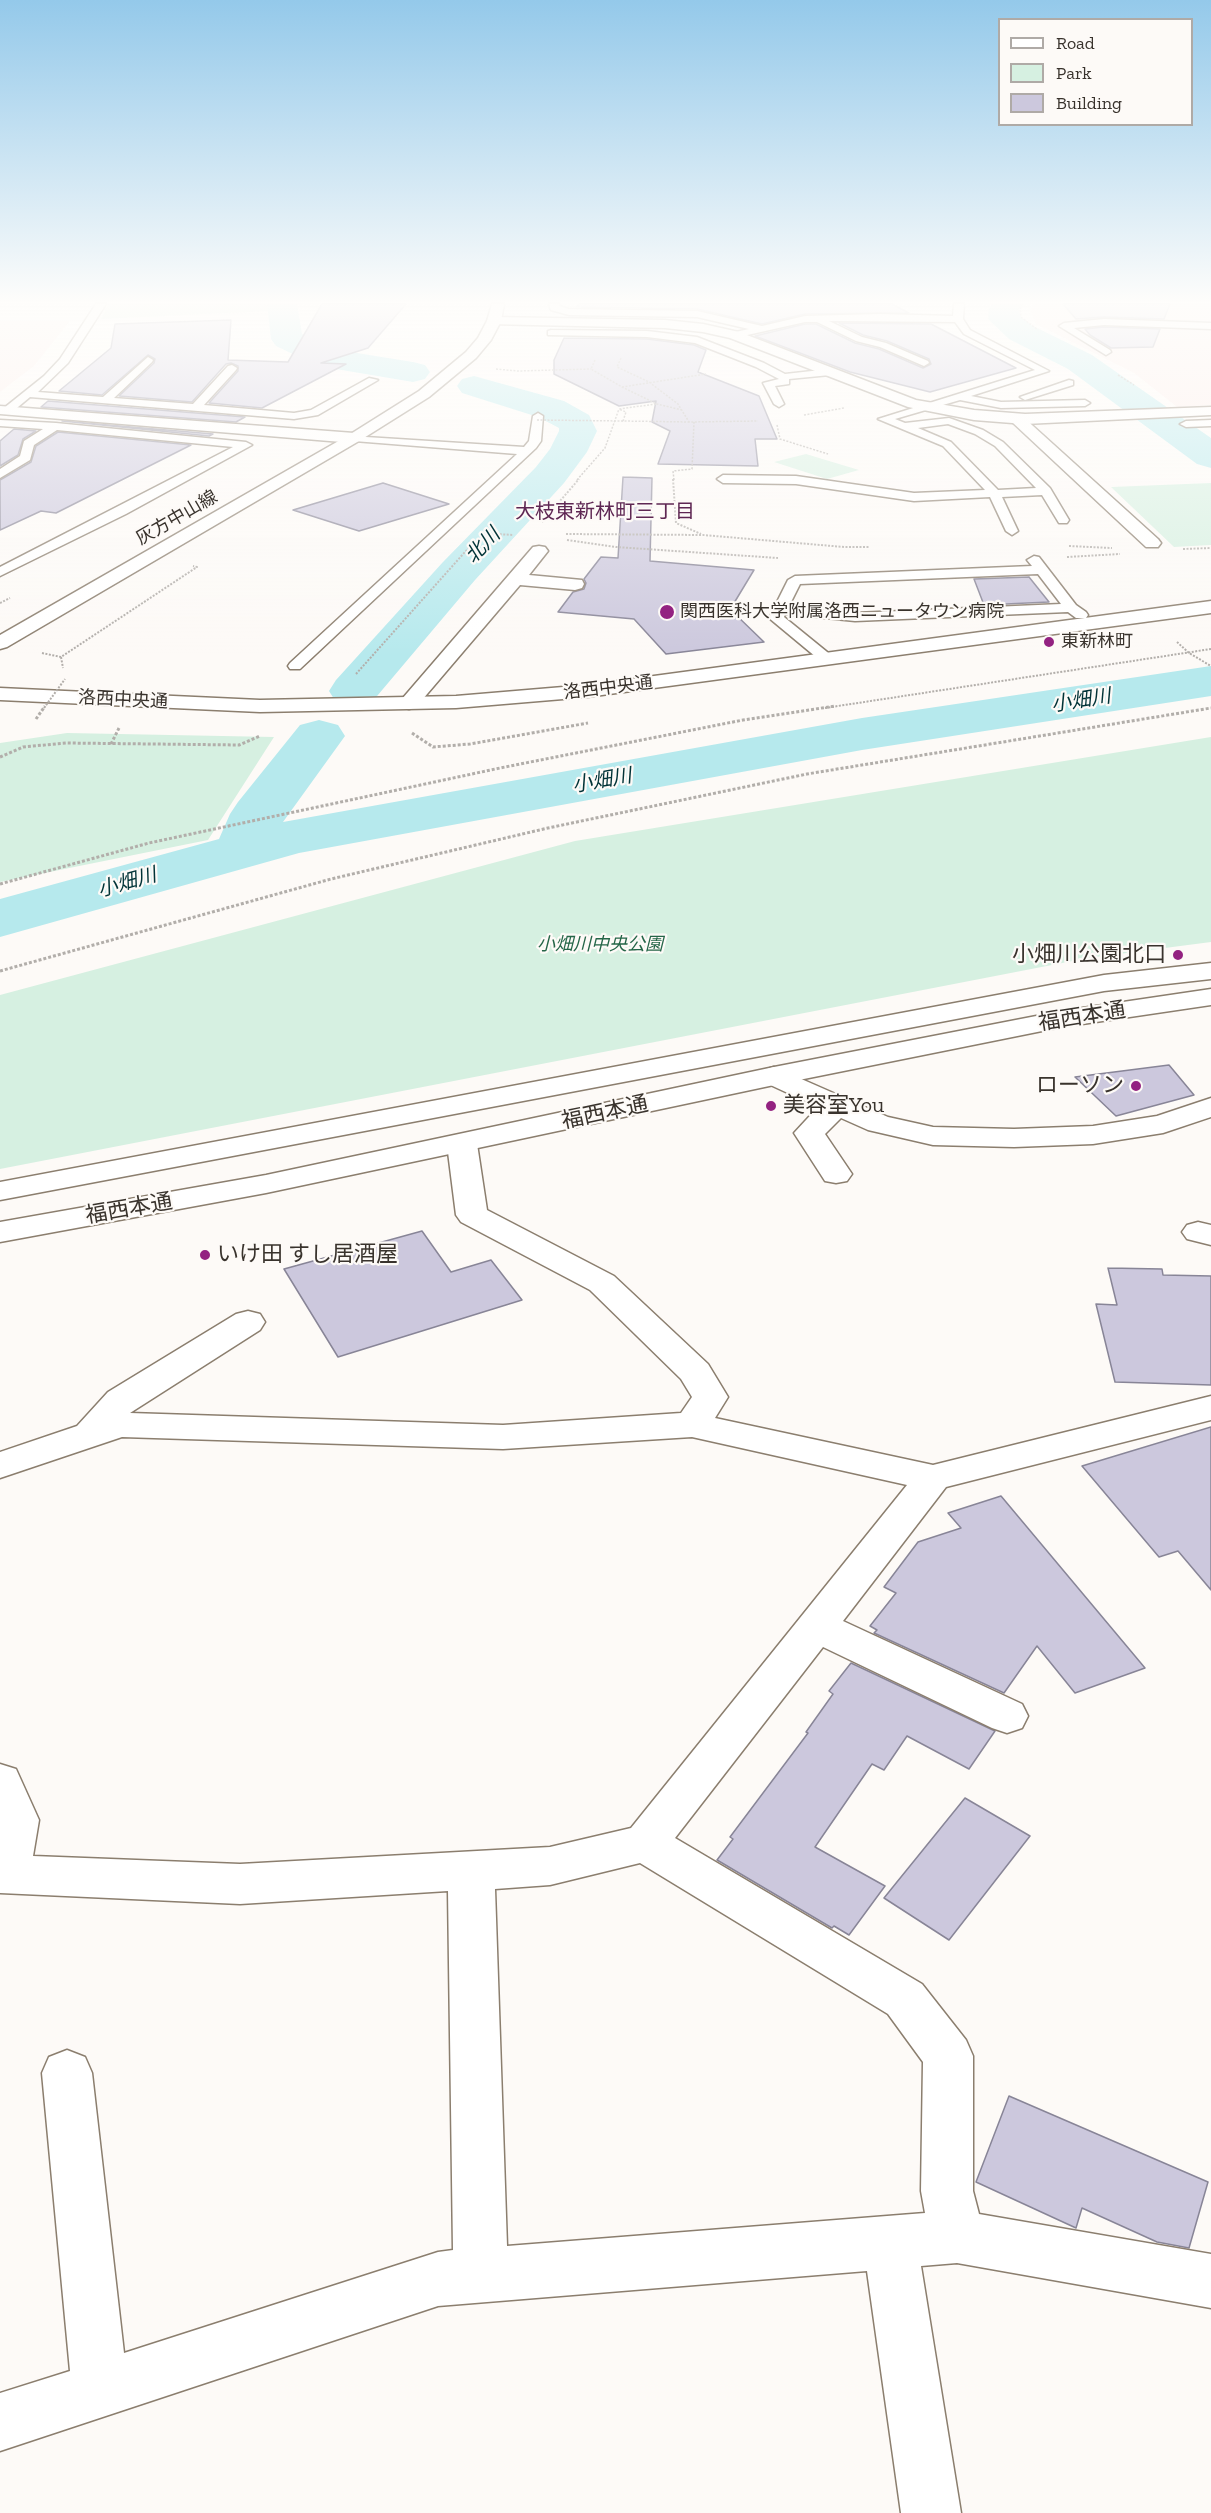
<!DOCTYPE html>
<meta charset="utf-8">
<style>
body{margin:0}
#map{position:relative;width:1211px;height:2513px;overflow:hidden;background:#fdfaf7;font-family:"Zilla Slab",serif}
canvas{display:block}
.legend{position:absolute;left:998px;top:18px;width:195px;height:108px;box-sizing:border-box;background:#fdfaf7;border:2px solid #afaaa6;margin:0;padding:8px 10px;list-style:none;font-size:18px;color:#39332d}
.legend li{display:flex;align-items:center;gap:12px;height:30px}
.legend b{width:30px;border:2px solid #afaaa6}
</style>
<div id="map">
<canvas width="1211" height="2513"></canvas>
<ul class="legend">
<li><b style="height:8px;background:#fff"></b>Road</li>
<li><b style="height:16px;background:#d6f0e1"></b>Park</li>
<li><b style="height:16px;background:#ccc8dd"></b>Building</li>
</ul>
</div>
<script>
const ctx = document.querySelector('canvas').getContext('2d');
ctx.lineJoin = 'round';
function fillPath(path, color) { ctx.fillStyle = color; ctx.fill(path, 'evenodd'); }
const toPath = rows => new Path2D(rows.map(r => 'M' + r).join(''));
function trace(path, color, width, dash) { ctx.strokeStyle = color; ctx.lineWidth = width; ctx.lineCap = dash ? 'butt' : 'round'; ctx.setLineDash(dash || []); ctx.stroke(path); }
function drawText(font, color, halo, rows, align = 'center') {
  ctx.font = font + ' "Zilla Slab","Noto Sans JP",serif'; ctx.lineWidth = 4.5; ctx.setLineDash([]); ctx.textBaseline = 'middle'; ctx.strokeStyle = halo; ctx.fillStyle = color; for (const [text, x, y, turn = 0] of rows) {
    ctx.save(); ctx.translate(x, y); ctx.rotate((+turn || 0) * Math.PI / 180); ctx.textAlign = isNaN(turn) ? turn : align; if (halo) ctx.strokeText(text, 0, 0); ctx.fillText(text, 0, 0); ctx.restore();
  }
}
fillPath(toPath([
 [1034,304,1211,304,1211,405,1177,407,1134,373,1036,324,1030,308],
 [0,321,70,321,34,366,0,392]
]), '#fdedea');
fillPath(toPath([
 [108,304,266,304,269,311,101,319],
 [806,454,859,470,827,479,774,462],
 [1211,483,1211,545,1174,547,1111,487],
 [67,733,274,737,208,840,0,882,0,743],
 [1211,737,1211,942,1088,958,0,1169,0,995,575,841]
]), '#d6f0e1');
fillPath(toPath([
 [267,304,297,304,302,334,338,350,413,362,425,365,430,372,425,379,413,382,318,366,276,346,271,339,267,304],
 [992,304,1023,304,1019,310,1020,316,1031,325,1092,355,1211,438,1211,468,1197,464,1068,369,1009,339,988,319,989,309,992,304],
 [474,376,564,401,589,415,597,431,587,452,564,483,475,580,372,702,354,706,336,702,329,691,336,680,443,562,536,467,550,449,559,431,559,428,538,417,462,393,457,386,462,379,474,376],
 [1211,666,1211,696,862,750,299,853,0,937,0,899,219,839,230,814,238,802,300,725,319,720,338,725,345,736,283,822,862,718,1211,666]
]), '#b6e9ed');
const building = toPath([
 [322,304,406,304,368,348,321,363,346,364,262,408,209,403,238,371,238,366,231,363,226,364,192,402,119,396,154,363,155,359,148,355,102,395,59,391,111,348,115,324,231,320,228,360,288,362,322,304],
 [579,304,892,304,909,313,805,314,762,324,697,309,577,307,579,304],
 [1063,304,1170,304,1164,319,1104,317,1076,319,1063,304],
 [839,323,931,324,1016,368,930,392,850,372,755,336,805,324,816,324,855,343,879,349,923,368,931,364,929,359,887,341,863,335,839,323],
 [1104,327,1160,329,1153,347,1111,348,1090,335,1085,329,1104,327],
 [564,338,647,339,694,345,706,350,698,372,759,396,777,439,755,439,758,466,658,464,670,431,652,422,656,401,619,406,554,374,554,360,564,338],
 [48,401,245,417,236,422,41,407,48,401],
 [62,421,213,434,209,436,62,421],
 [14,429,36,431,23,439,18,455,0,466,0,441,14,429],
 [58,432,191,445,56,513,41,511,0,530,0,480,31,462,36,446,58,432],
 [623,477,652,478,650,561,754,570,728,613,734,613,764,642,666,654,634,619,558,612,573,592,584,589,586,583,584,579,601,557,618,558,623,477],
 [383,483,449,504,359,531,293,510,383,483],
 [1029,577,1049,602,984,605,974,579,1029,577],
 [1169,1065,1194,1095,1116,1116,1075,1077,1169,1065],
 [422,1231,451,1272,491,1260,522,1300,338,1357,284,1269,422,1231],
 [1108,1268,1162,1269,1163,1275,1211,1276,1211,1385,1115,1382,1096,1304,1117,1305,1108,1268],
 [1211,1427,1211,1590,1178,1551,1159,1557,1082,1466,1211,1427],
 [1001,1496,1145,1668,1075,1693,1037,1646,1004,1693,874,1633,877,1630,870,1626,896,1593,884,1587,918,1542,961,1528,948,1513,1001,1496],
 [851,1663,995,1731,969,1769,907,1736,884,1770,872,1764,815,1847,885,1886,849,1935,834,1926,832,1928,717,1860,733,1839,730,1837,808,1733,806,1732,833,1694,829,1691,851,1663],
 [965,1798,1030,1836,949,1940,884,1898,965,1798],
 [1009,2096,1208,2182,1189,2248,1157,2242,1082,2208,1076,2228,976,2182,1009,2096]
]);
fillPath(building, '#ccc8dd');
trace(building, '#888597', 1.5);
const service = toPath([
 [96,304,106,304,68,363,38,392,103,397,148,357,153,360,152,362,114,398,193,404,228,366,232,365,237,368,236,370,204,405,294,413,311,410,369,378,378,380,318,415,294,419,30,397,12,412,4,412,4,408,44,376,60,359,96,304],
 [549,304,559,304,559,306,569,309,697,311,762,326,805,316,880,314,953,316,954,304,964,304,963,319,970,330,1049,371,971,396,1001,402,1085,400,1090,403,1085,406,1001,408,960,400,895,419,905,423,949,418,983,430,1003,442,1050,488,1069,520,1067,523,1059,523,1042,495,1002,497,1018,531,1012,535,1006,531,990,497,914,501,796,484,723,483,717,479,723,475,796,476,914,493,985,490,943,446,878,419,1035,370,964,334,955,322,829,321,862,337,886,343,928,361,929,363,924,366,880,347,856,341,817,322,805,322,734,338,729,335,731,333,749,329,697,317,569,315,551,310,549,304],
 [948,424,975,434,995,446,1036,488,998,490,951,442,918,428,948,424],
 [1104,319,1211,323,1211,329,1104,325,1074,328,1110,350,1111,352,1106,355,1059,326,1064,323,1104,319],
 [551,330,647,331,697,337,764,363,785,374,830,369,835,372,830,375,789,379,789,384,775,386,784,404,779,407,774,404,763,383,779,379,756,367,695,343,647,337,548,335,548,331,551,330],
 [1069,380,1073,381,1073,385,1025,400,1020,397,1069,380],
 [538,413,543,416,541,441,536,448,300,669,290,669,288,666,290,663,517,454,354,441,348,438,350,436,524,447,529,441,533,416,538,413],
 [0,420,56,423,246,442,252,445,126,514,0,576,0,567,233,447,57,430,34,445,30,460,0,478,0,469,20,456,24,441,43,429,0,426,0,420],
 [1211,420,1211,426,1186,427,1180,424,1186,421,1211,420],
 [1034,556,1039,557,1076,605,1086,612,1088,615,1086,618,1076,618,1068,612,855,621,785,614,784,617,832,656,834,659,827,663,822,662,769,618,788,580,795,576,1032,566,1027,560,1034,556],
 [1038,574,1061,604,855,613,789,606,800,584,1038,574]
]);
const minor = toPath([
 [1017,414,1022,416,1158,539,1161,543,1158,547,1146,547,1012,422,1009,419,1017,414],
 [539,546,545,547,548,551,529,575,582,580,584,584,582,588,575,590,520,585,416,707,409,709,402,707,398,703,402,699,533,547,539,546],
 [774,1067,888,1117,933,1127,1014,1129,1093,1126,1157,1116,1211,1098,1211,1117,1163,1133,1093,1144,1014,1147,933,1145,868,1130,841,1118,825,1134,852,1174,847,1181,836,1183,825,1181,794,1133,818,1107,764,1082,759,1076,764,1070,774,1067],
 [462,1135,473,1138,477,1144,487,1210,614,1276,708,1364,728,1397,715,1418,933,1465,1211,1396,1211,1420,946,1487,843,1621,1022,1704,1028,1716,1022,1728,1007,1733,992,1728,823,1647,675,1838,922,1984,966,2040,973,2056,973,2191,979,2214,1211,2254,1211,2308,957,2263,921,2266,961,2513,901,2513,867,2271,438,2306,0,2451,0,2393,70,2371,42,2073,49,2057,67,2050,85,2057,92,2073,124,2353,438,2252,453,2250,448,1891,240,1904,0,1893,0,1764,16,1769,39,1820,33,1856,240,1864,550,1847,631,1828,907,1485,692,1437,503,1449,122,1437,0,1478,0,1452,77,1426,108,1392,236,1314,248,1311,260,1314,265,1322,260,1330,130,1413,503,1425,681,1413,692,1397,681,1379,590,1290,461,1222,456,1215,447,1144,451,1138,462,1135],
 [640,1863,888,2014,923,2062,921,2191,925,2213,507,2246,495,1889,550,1885,640,1863],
 [1198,1222,1211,1225,1211,1245,1187,1239,1182,1232,1187,1225,1198,1222]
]);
const tertiary = toPath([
 [494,317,665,320,703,324,739,332,916,400,974,410,1025,414,1211,407,1211,415,1025,424,974,420,908,407,730,338,703,332,665,328,489,324,487,321,489,318,494,317],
 [0,406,354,433,362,438,354,443,0,414,0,406],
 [1211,601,1211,613,587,697,456,708,260,712,0,700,0,688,260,700,456,696,587,685,1211,601]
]);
const secondary = toPath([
 [492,304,504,304,501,321,491,340,476,358,429,397,359,441,7,647,0,649,0,635,349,435,419,391,466,352,478,338,487,321,492,304],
 [1211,963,1211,979,1104,991,0,1200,0,1182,1104,975,1211,963],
 [1211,989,1211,1005,1062,1027,774,1085,266,1193,0,1242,0,1222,266,1175,774,1067,1062,1011,1211,989]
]);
trace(service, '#8b7e6e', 3);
trace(minor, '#8b7e6e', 3);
trace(tertiary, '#8b7e6e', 3);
trace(secondary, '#8b7e6e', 3);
trace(toPath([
 [1023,304,1020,309,1021,317,1038,330],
 [621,358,617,367,649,382,678,404,689,422,758,421],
 [595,360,591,369,622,387,657,404,682,410],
 [496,369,518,371,591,369],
 [1118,375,1134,385],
 [622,387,706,374],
 [656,404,619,409,626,412,623,421,689,422],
 [804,415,844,408],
 [777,425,780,439,828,454],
 [577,480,605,448,619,409],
 [674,480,673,471,692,469,694,422]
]), '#b2aeaa', 1.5, [2, 1.5]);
trace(toPath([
 [673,479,676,523,701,534],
 [542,522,579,479],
 [566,534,703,535,844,547,870,547],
 [480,535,481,533,513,535],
 [567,540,616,547,778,558],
 [1069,546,1112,548],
 [1183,549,1211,548],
 [1067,557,1120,554],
 [0,603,10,598],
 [1177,642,1189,653,1211,666],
 [42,653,61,657,197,567,193,566],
 [61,657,63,668],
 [356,674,473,543],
 [825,708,1211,649]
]), '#b2aeaa', 2, [2, 1.5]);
trace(toPath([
 [412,733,433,747,470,744,588,723],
 [111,744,119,728],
 [0,757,23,747,66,743,239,745,260,736],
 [0,884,149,843,500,768,743,720,835,706],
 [0,971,331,879,548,828,807,774,1211,708]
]), '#b2aeaa', 3, [3, 2]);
fillPath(service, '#fff');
fillPath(minor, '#fff');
fillPath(tertiary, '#fff');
fillPath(secondary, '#fff');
trace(toPath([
 [537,420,623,421]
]), '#b2aeaa', 1.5, [2, 1.5]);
trace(toPath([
 [44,708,65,679]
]), '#b2aeaa', 2, [2, 1.5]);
trace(toPath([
 [36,719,45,706]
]), '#b2aeaa', 3, [3, 2]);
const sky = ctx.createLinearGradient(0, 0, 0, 656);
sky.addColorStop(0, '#94c9ea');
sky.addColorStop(0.46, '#fefdfb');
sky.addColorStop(1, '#fefdfb00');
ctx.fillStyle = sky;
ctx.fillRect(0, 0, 1211, 656);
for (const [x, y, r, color] of [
 [667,612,8,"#932281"],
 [1049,642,6,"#932281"],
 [1178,955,6,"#932281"],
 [1136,1086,6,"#932281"],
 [771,1106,6,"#932281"],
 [205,1255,6,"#932281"]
]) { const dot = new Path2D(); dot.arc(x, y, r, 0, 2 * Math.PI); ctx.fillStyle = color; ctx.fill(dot); trace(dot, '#fdfaf7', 2); }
drawText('18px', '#39332d', '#fdfaf7', [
 ["灰方中山線",177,518,-30],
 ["洛西中央通",608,688,-7],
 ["洛西中央通",123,700,3]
]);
drawText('18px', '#39332d', '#fdfaf7', [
 ["関西医科大学附属洛西ニュータウン病院",680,612],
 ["東新林町",1061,642]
], 'left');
drawText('italic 18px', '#256648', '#fdfaf7', [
 ["小畑川中央公園",600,945]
]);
drawText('20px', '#5e2753', '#fdfaf7', [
 ["大枝東新林町三丁目",605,512]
]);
drawText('italic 20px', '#013337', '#fdfaf7', [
 ["北川",483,546,-46],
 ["小畑川",1081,701,-9],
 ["小畑川",602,781,-10],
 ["小畑川",127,883,-16]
]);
drawText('22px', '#39332d', '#fdfaf7', [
 ["小畑川公園北口",1166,955],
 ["ローソン",1124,1086],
 ["美容室You",783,1106,"left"],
 ["いけ田 すし居酒屋",217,1255,"left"]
], 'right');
drawText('22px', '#39332d', '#fdfaf7', [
 ["福西本通",1082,1017,-9],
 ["福西本通",605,1113,-12],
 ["福西本通",129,1209,-10]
]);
</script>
